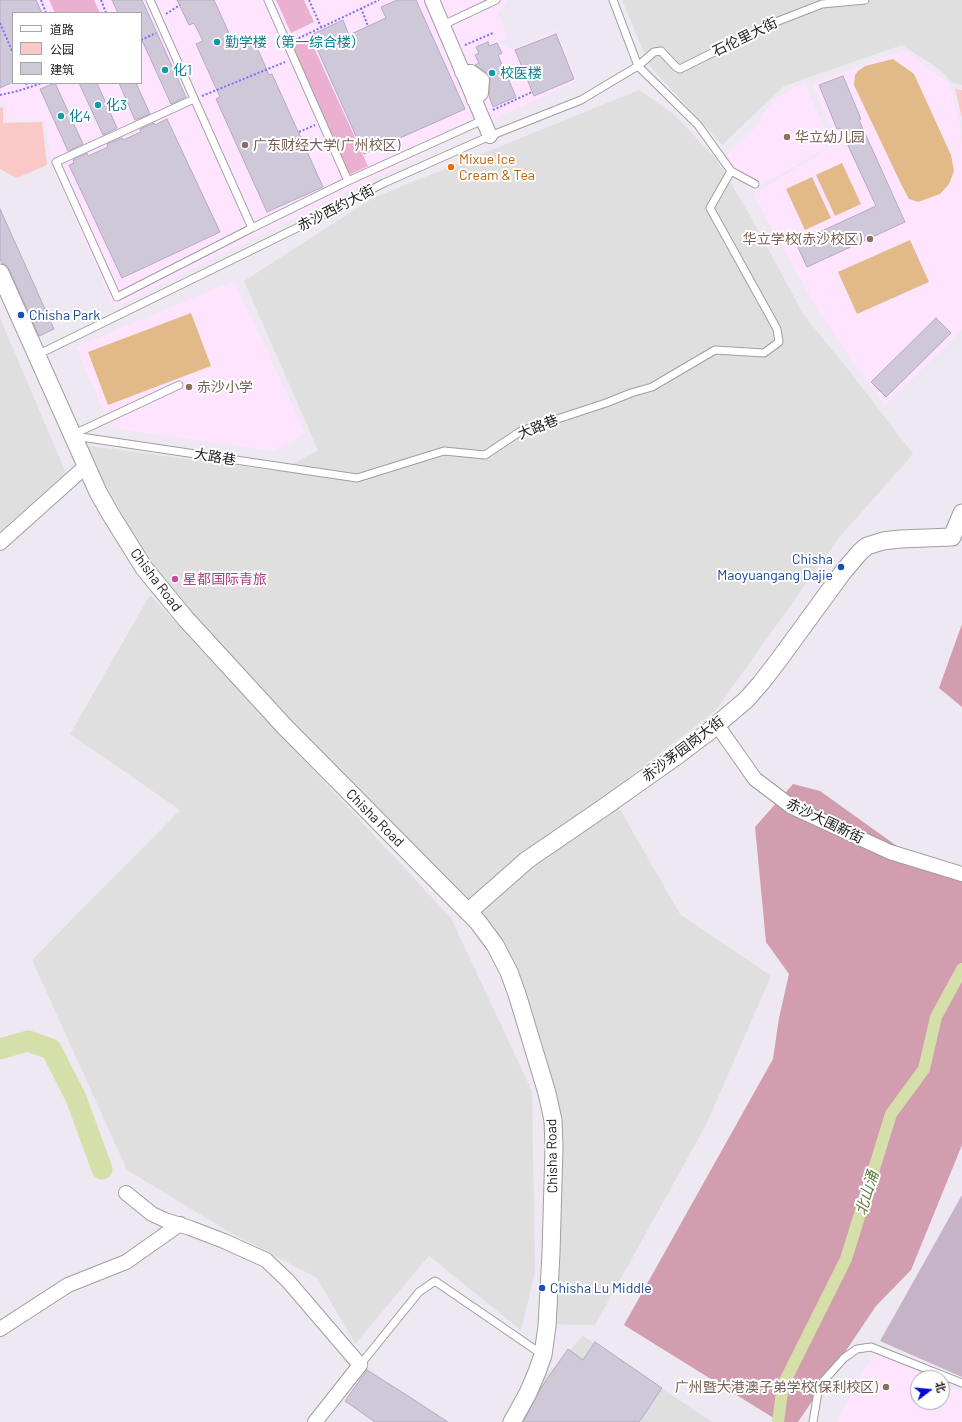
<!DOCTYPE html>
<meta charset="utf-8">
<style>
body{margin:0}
#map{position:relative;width:962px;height:1422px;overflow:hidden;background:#eee8f2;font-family:Barlow,"Noto Sans SC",sans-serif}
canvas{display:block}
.legend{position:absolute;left:12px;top:12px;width:130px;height:72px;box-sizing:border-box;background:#fff;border:1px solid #a7a7a7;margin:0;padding:5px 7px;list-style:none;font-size:12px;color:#222}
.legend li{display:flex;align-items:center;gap:8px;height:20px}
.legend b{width:20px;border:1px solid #a7a7a7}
.north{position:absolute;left:910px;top:1370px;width:40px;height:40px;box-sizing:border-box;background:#fff;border:1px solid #a7a7a7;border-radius:50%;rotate:74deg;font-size:11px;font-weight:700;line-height:16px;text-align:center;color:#222}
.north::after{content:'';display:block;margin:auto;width:14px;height:18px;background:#000ad3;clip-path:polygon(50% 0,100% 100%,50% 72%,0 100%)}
</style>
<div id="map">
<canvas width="962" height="1422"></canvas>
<ul class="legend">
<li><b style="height:5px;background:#fff"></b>道路</li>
<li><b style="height:11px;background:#fac9c7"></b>公园</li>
<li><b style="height:11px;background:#cfc8d9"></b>建筑</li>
</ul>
<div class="north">北</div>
</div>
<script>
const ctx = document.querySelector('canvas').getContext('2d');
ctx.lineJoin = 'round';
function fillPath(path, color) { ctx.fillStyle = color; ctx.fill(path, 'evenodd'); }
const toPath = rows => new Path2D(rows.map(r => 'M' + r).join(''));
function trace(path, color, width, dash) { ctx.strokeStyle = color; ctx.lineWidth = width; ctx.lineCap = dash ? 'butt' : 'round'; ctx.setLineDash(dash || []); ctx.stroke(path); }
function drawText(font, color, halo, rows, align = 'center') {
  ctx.font = font + ' Barlow,"Noto Sans SC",sans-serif'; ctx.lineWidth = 4; ctx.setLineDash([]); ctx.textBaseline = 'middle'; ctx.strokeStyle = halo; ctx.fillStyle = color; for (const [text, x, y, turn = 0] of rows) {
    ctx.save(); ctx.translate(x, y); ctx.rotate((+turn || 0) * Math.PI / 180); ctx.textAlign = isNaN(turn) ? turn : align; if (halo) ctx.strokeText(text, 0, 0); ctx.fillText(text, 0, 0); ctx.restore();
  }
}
fillPath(toPath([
 [622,0,962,0,962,85,953,83,939,69,902,45,784,86,722,145,649,65],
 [639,90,675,115,716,159,751,217,803,314,851,373,913,454,838,539,716,710,610,792,680,914,771,976,706,1125,595,1325,553,1324,562,1134,506,949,460,895,164,588,83,445,275,471,296,462,318,450,244,281,373,198],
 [0,318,66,473,0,532],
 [150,595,451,918,532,1091,535,1272,521,1330,429,1256,355,1344,317,1278,226,1230,127,1170,32,960,180,810,70,734],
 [583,1336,712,1422,521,1422,540,1382]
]), '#dfdfe0');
fillPath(toPath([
 [0,0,507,0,498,13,508,38,498,43,512,49,556,30,577,81,485,123,114,308,52,167,45,120,6,121,6,102,0,104],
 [13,13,141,13,141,83,13,83],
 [904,50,949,83,960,125,962,144,962,330,885,405,836,338,803,284,753,194,838,143,813,84],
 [804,82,832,144,752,191,727,155,753,130,773,100],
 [234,281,306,434,273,451,111,428,76,347],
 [874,1351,933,1378,918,1378,918,1402,942,1402,942,1382,962,1392,962,1422,836,1422]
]), '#fee4ff');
fillPath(toPath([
 [962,1195,962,1377,880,1341]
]), '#c6b3c7');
fillPath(toPath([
 [49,0,94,0,100,13,55,13],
 [276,0,304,0,314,22,291,33],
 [310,39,368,166,349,175,291,47]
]), '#ebafcf');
fillPath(toPath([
 [962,624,962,707,939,688],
 [793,784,820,791,929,869,962,879,962,1145,911,1270,876,1306,798,1422,780,1422,624,1325,773,1059,779,1018,789,974,766,942,755,827]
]), '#d19daf');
fillPath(toPath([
 [955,89,962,90,962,118],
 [3,107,3,123,42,122,47,165,17,178,0,169,0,108]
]), '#fac9c7');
fillPath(toPath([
 [893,59,914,74,951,155,954,171,949,184,940,194,918,202,909,199,902,186,854,85,855,75,858,71,865,66],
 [842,163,861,204,835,216,816,175],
 [812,177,831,218,805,230,786,189],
 [910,240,929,282,857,314,838,272],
 [191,313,211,366,108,405,88,352]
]), '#e1ba87');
trace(toPath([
 [778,1422,783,1385,846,1259,891,1114,924,1069,936,1017,962,969]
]), '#d5dfa9', 12);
trace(toPath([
 [0,1049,28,1041,51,1049,76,1098,102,1169]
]), '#d5dfa9', 21);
const building = toPath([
 [0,0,36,0,42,13,13,13,13,82,0,88,0,0],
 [112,0,142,0,186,97,171,104,141,38,141,13,118,13,112,0],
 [177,0,214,0,233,42,251,34,269,75,272,74,323,187,267,212,216,99,220,97,196,44,203,41,194,23,189,25,177,0],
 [397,0,416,0,465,109,364,154,311,35,343,20,349,35,386,18,381,7,397,0],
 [556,34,574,79,534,96,515,50,556,34],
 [488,42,489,46,497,43,502,53,498,55,516,97,493,107,489,96,490,77,487,73,475,65,479,63,475,55,479,53,476,47,488,42],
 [843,76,861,119,859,120,905,222,807,267,796,243,876,206,840,128,837,129,819,85,843,76],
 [55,83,83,144,68,151,40,89,55,83],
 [79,83,97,83,117,128,103,135,79,83],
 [119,83,136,83,150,114,135,120,119,83],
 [167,119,220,232,122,278,69,165,74,163,73,160,87,153,88,156,108,147,107,144,122,138,123,140,141,132,140,129,154,123,155,125,167,119],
 [0,209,54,329,39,336,9,269,6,265,2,263,0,259,0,209],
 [936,318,951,333,886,397,871,382,936,318],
 [595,1342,662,1388,639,1422,523,1422,541,1388,568,1349,583,1360,595,1342],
 [367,1370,405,1394,448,1422,375,1422,345,1401,367,1370]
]);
fillPath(building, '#cfc8d9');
trace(building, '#b4aac4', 1);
const service = toPath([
 [150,0,252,228,348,181],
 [268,0,348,181,483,120],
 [613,0,638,66,698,125,731,171,755,184],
 [443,25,496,0],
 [194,99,56,162,117,297,252,228],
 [37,355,309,222,384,183,490,136,581,100,638,66,654,52,661,51,676,67,680,69,768,25,822,4,865,0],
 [72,435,179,385],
 [74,436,357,478,444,451,485,455,521,431,606,403,631,393,652,387,715,350,764,353,779,342,777,329,710,208,731,171],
 [360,1365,419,1292,435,1281,543,1355],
 [813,1422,819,1386,844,1358,857,1349,871,1347,962,1383]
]);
const minor = toPath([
 [432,0,490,136],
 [462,72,471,72,482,80,481,93,474,100],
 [0,543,86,466],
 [717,725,755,779,792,807,890,852,962,874],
 [126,1193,152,1214,165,1220,190,1228,224,1241,266,1260,288,1281,360,1365,315,1422],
 [0,1329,68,1285,126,1262,180,1224]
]);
const tertiary = toPath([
 [0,273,98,492,111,515,144,568,185,618,285,727,478,922,495,945,509,972,517,994,547,1093,553,1120,554,1147,551,1253,547,1326,543,1355,537,1372,528,1393,512,1422],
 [468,912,527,860,603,808,678,755,707,733,746,700,761,683,778,661,843,572,860,552,867,546,883,541,900,539,952,537,962,513]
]);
trace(service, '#9f9f9f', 9);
trace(minor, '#9f9f9f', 16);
trace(tertiary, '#9f9f9f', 19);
trace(toPath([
 [41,0,46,13],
 [101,0,106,13],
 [309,0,321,27],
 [361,8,368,26],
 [166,14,180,5],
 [0,23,13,53],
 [141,40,156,33],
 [295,40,379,0],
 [465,45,493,33],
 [26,83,28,88],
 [0,95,18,91,42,83],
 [202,96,285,62],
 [493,110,532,92],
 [299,132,315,125]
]), '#7870fb', 2, [2, 2]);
trace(service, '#fff', 7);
trace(minor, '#fff', 14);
trace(tertiary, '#fff', 17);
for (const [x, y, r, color] of [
 [217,42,4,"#0f9aa8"],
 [165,70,4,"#0f9aa8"],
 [492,73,4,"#0f9aa8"],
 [98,105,4,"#0f9aa8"],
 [61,116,4,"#0f9aa8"],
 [787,137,4,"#8d6e63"],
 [245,145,4,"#8d6e63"],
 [451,167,4,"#e8710a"],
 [870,239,4,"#8d6e63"],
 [21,315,4,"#1a4fb4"],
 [189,387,4,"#8d6e63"],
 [841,567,4,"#1a4fb4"],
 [175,579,4,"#d1479c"],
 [542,1288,4,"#1a4fb4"],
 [886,1387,4,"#8d6e63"]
]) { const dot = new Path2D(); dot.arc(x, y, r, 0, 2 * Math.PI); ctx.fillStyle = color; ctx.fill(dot); trace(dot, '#fff', 1.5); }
drawText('14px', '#222', '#fff', [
 ["石伦里大街",745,37,-26],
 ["赤沙西约大街",336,208,-27],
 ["大路巷",538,427,-22],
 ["大路巷",215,457,9],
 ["Chisha Road",156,580,53],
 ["赤沙茅园岗大街",683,749,-37],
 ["Chisha Road",375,818,45],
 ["赤沙大围新街",825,821,26],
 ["Chisha Road",552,1156,-91]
]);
drawText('14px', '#0d838f', '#fff', [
 ["勤学楼（第一综合楼）",225,42],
 ["化1",173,70],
 ["校医楼",500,73],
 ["化3",106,105],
 ["化4",69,116]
], 'left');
drawText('14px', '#785e54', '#fff', [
 ["华立幼儿园",795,137],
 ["广东财经大学(广州校区)",253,145],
 ["华立学校(赤沙校区)",862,239,"right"],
 ["赤沙小学",197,387],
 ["广州暨大港澳子弟学校(保利校区)",878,1387,"right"]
], 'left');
drawText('14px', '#c56008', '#fff', [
 ["Mixue Ice",459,159],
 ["Cream & Tea",459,175]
], 'left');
drawText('14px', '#164399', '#fff', [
 ["Chisha Park",29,315],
 ["Chisha",833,559,"right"],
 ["Maoyuangang Dajie",833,575,"right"],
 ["Chisha Lu Middle",550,1288]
], 'left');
drawText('14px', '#b23c85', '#fff', [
 ["星都国际青旅",183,579]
], 'left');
drawText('italic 15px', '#5c7b37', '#fff', [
 ["北山涌",867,1193,-73]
]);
</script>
